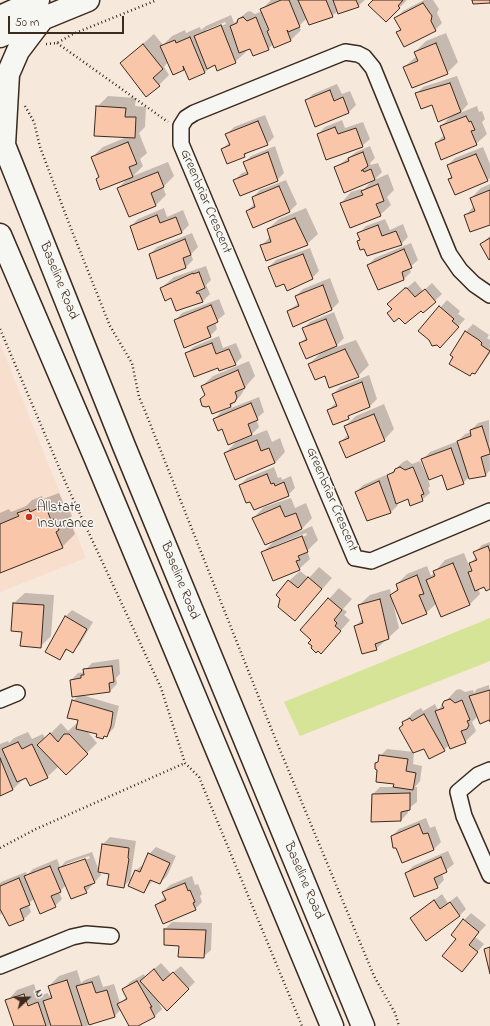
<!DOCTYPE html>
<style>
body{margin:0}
#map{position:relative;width:490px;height:1026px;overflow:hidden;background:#f7e8dc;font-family:"Indie Flower",sans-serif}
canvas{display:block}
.north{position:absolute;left:8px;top:978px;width:40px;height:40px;-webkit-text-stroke:3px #f6f6f2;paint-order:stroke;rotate:68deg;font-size:11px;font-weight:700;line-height:16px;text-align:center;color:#3b2a1e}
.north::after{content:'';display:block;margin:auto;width:14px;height:18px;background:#3b2a1e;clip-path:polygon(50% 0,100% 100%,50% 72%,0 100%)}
.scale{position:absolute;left:8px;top:16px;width:116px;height:18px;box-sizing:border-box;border:2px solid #3b2a1e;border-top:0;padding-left:5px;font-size:12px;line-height:14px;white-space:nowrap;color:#3b2a1e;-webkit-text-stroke:3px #f6f6f2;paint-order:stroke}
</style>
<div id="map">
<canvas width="490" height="1026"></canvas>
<div class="north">N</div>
<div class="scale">50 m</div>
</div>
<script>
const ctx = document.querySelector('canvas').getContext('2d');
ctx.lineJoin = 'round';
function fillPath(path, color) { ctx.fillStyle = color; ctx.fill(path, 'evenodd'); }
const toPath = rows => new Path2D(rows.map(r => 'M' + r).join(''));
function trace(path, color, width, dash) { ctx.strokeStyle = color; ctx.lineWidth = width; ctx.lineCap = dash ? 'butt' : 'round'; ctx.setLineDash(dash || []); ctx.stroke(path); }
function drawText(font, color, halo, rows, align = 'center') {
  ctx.font = font + ' "Indie Flower",sans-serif'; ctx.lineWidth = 3; ctx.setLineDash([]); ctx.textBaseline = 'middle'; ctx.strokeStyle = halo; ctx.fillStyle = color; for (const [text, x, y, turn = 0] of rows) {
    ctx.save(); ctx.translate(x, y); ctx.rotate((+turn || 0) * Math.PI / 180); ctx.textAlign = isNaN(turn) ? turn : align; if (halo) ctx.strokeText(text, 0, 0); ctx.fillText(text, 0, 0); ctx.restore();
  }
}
fillPath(toPath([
 [0,343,86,558,0,592]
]), '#f8decd');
fillPath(toPath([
 [490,618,490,661,300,736,284,702]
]), '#d5e497');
fillPath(toPath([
 [271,0,365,0,358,6,338,11,332,16,307,18,299,26,301,30,291,40,273,44,268,49,251,48,245,50,246,52,235,62,215,64,205,72,185,69,173,74,168,62,164,67,169,75,159,85,121,63,154,34,163,45,172,36,185,30,186,33,200,27,201,30,206,26,231,15,234,23,247,12,250,11,255,14,262,11,262,9],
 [225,22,226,24,206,32,206,30],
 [374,0,407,0,386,21],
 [424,0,433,0,439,9,437,13,442,23,435,30,398,32,401,28,396,18,403,11],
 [446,33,458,62,447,73,404,67,417,56,415,52,426,41],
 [457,76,468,104,460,113,477,106,479,112,482,111,485,119,482,122,487,134,476,144,436,143,444,135,441,126,452,115,416,94,423,87],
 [337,84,342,94,350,91,356,105,349,112,306,101,313,94],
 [108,96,136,98,135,106,146,107,145,127,139,133,147,153,140,159,143,166,133,176,168,162,174,176,163,187,166,195,156,205,129,216,118,188,128,178,97,179,100,176,92,157,103,147,127,137,97,107],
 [265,115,274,137,267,144,250,151,244,156,222,149,230,142,227,134,234,127],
 [342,120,345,128,363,122,370,139,362,146,318,134,325,127],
 [275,146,284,173,277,180,235,180,242,173,248,171,244,163,251,156],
 [370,146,375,158,370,163,371,165,378,163,382,172,374,180,388,174,394,190,387,197,391,205,380,215,341,203,351,192,361,189,363,190,373,180,335,168,356,152],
 [483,147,490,164,490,178,487,180,449,179,452,176,448,165,455,158],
 [286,180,297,204,290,211,254,227,247,211,254,204,253,197,260,190],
 [490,184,490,223,465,216,474,206,471,198,481,188],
 [164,208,167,217,183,210,189,225,182,232,139,249,131,226,138,219],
 [306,208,318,234,307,244,261,246,270,237,268,229,279,219],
 [385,219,390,230,403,224,408,237,401,244,358,242,361,239,359,233,366,226],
 [192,233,198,247,191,254,193,260,186,267,158,278,150,254,157,247],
 [490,236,490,258,481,244],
 [411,243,418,260,409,268,411,272,404,279,379,289,368,265,375,258],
 [310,248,319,271,312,278,284,282,269,267,276,260],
 [206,266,211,280,206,285,210,294,203,301,177,309,172,297,161,288,174,277],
 [330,278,339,302,332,309,294,326,288,311,299,303,296,296,303,289],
 [415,281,423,291,432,283,442,294,423,312,396,297],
 [219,299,225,314,215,322,217,329,210,336,175,321,182,313],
 [447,300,460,311,458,314,465,319,447,339,430,340,419,331],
 [334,312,344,338,334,348,356,340,369,365,358,376,325,375,309,364,323,351,300,343,307,337,303,329,310,322],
 [473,324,489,335,487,338,490,340,490,353,481,366,470,375,451,355,466,331],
 [219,336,223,348,236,343,242,357,235,364,186,354,193,347],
 [249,361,255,376,247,385,241,395,231,406,206,395,202,386,213,376],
 [369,375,377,399,370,406,353,412,348,418,328,410,337,402,333,394,340,387],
 [259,397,264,412,256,419,259,427,252,434,228,443,222,428,214,419,221,412],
 [384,404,394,429,384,440,340,442,349,434,345,426,356,416],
 [489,420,490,470,486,475,468,478,463,483,442,474,428,479,430,486,428,488,430,493,422,500,408,498,396,502,398,505,391,512,377,518,356,492,363,485,386,475,387,477,403,462,407,460,412,464,420,461,427,476,428,476,423,459,430,452,458,441,465,434,471,432,471,430,478,423],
 [267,430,272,442,280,438,285,452,275,463,235,478,225,453,236,442],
 [274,467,278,478,281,477,282,480,291,476,295,488,288,495,240,485,247,478],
 [59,493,65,507,68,506,72,516,69,519,75,534,62,547,0,572,0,513,9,509,11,512,26,506,32,500,42,496,43,499],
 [291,498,295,508,306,503,312,518,299,532,312,526,318,540,307,551,310,559,299,569,263,552,276,539,253,518,264,507],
 [306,533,307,535,274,548,274,546],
 [490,542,490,588,484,586,478,588,480,594,470,604,442,616,437,603,426,613,393,603,399,628,376,649,355,626,363,619,359,605,370,595,390,589,391,595,398,588,397,584,407,574,427,566,431,576,445,560,464,553,471,571,473,569,471,563,476,557,475,552,482,545],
 [319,567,332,578,295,620,289,581,300,571,309,578],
 [339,588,352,599,343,609,347,612,344,615,350,620,321,653,313,640,329,599],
 [25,593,54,595,51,636,40,647,23,631,14,603],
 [72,610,93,622,80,644,73,651,68,649,59,659,65,617],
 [119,659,120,674,116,678,117,684,110,691,82,695,119,706,114,728,106,736,86,730,97,743,87,753,59,766,47,777,26,777,13,789,0,794,0,744,8,741,9,743,14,738,28,732,32,739,43,734,45,739,61,723,68,731,76,724,78,724,79,720,73,701,79,695,71,680,78,673,85,672,85,670,92,663],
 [489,685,490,720,478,716,472,722,476,731,465,742,449,745,444,750,424,747,414,752,413,764,422,766,420,781,415,787,417,787,417,802,408,809,408,813,401,820,373,794,380,787,394,787,395,783,379,761,380,756,387,749,414,752,403,723,414,712,421,708,423,711,435,704,438,710,456,690,460,689,465,692,473,690,474,693,477,689],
 [426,818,430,828,435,826,441,842,434,849,402,862,392,836,399,829],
 [110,837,136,841,130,880,123,887,110,873,100,871,101,875,86,892,66,885,59,892,62,899,55,906,35,898,28,904,31,912,24,919,9,925,3,912,0,915,0,883,1,882,26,872,27,875,33,869,57,859,60,867,66,861,92,852,99,871,103,844],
 [89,856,90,858,66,866,66,864],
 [156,847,176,856,167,876,160,883,153,880,144,892,130,885,136,870,144,864,149,854],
 [448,851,454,864,442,873,444,880,437,887,406,873,413,866],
 [192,876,195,885,198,884,202,894,200,896,202,902,195,909,156,905,165,897,163,892,170,885],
 [442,894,448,903,457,896,466,909,459,916,411,918],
 [471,913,486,925,475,937,484,944,468,963,458,939,464,920],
 [172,922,212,923,211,950,203,957,180,945,165,929],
 [161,963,171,974,181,966,195,982,167,1009,156,998,162,1009,155,1016,136,1026,130,1026,121,1009,115,1016,90,1023,87,1026,52,1026,51,1024,49,1026,15,1026,7,1001,17,990,34,984,38,996,48,993,49,996,51,994,49,986,59,976,77,970,81,983,85,980,99,975,103,987,114,984,120,1003,127,997,123,989,130,982,144,974,145,977]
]), '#0003');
const building = toPath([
 [281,0,289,0,300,27,288,32,287,30,291,41,274,48,267,31,269,30,260,9,281,0],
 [298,0,326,0,333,17,309,25,298,0],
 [333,0,356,0,359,7,338,14,333,0],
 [373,0,403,0,398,6,400,8,386,22,368,5,373,0],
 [472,0,490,0,490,3,473,4,472,0],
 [423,3,432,16,431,21,436,31,404,47,396,32,401,30,394,18,423,3],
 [243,17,247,21,256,17,269,50,253,56,250,49,239,53,230,26,237,23,238,19,243,17],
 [221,25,236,63,217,71,215,65,207,69,194,36,221,25],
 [190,37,205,73,189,80,183,66,184,70,173,75,160,46,175,40,176,43,190,37],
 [436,43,448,74,412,88,403,67,418,61,414,52,436,43],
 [143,44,163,69,153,78,160,86,146,97,120,63,143,44],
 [450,83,461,112,438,122,432,105,421,109,415,93,450,83],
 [330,90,334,101,343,97,349,113,315,127,305,100,330,90],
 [96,106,126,108,125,117,136,117,135,138,94,136,96,106],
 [466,116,469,122,471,121,475,130,471,131,477,145,441,160,435,143,445,139,440,126,466,116],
 [258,121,268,145,244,154,245,157,227,164,221,149,230,145,225,134,258,121],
 [335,127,338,134,356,128,363,147,326,160,317,134,335,127],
 [128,142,137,164,129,167,133,177,100,190,96,179,99,177,91,157,128,142],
 [268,152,278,181,240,196,233,180,248,174,243,162,268,152],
 [363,152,368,166,361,171,363,170,364,172,371,169,375,180,344,193,334,167,349,161,348,158,363,152],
 [476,154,488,181,455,195,448,179,452,178,447,165,476,154],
 [158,172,164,187,151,193,156,206,129,217,117,188,158,172],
 [378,184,384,201,376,204,381,216,350,228,340,203,363,195,361,191,378,184],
 [279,186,290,212,253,228,246,211,255,207,252,197,279,186],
 [490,190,490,225,470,232,464,215,475,211,470,198,490,190],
 [157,215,160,223,176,217,182,233,138,250,130,226,157,215],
 [295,218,308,245,266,261,260,245,271,242,267,229,295,218],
 [378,225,382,236,396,231,402,245,367,256,364,249,360,250,357,241,360,240,357,233,378,225],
 [490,238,490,259,489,260,480,244,490,238],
 [185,239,191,255,183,258,186,268,157,279,149,254,185,239],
 [404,249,412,268,402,272,404,280,378,290,367,265,404,249],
 [303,254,313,279,287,291,284,284,276,287,268,267,303,254],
 [199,272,205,288,196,292,197,294,199,293,203,302,176,311,171,298,165,301,160,288,193,273,193,274,199,272],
 [323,285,332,310,293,327,287,311,299,306,295,296,323,285],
 [405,288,407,288,415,297,425,289,436,302,423,313,421,311,405,324,399,318,394,322,387,313,392,309,387,304,405,288],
 [211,305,218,322,207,327,211,337,184,348,174,320,211,305],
 [439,306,454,319,452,321,459,327,440,348,437,345,432,346,429,340,418,331,439,306],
 [326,319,337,346,306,359,299,343,307,340,302,328,326,319],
 [465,331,479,340,482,343,481,345,490,351,475,374,472,373,470,376,449,364,453,357,450,355,465,331],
 [212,343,216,354,229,349,236,365,219,371,218,368,194,377,185,353,212,343],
 [345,349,359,377,329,388,325,376,315,380,308,364,345,349],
 [238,370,245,388,235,392,237,397,235,402,230,404,231,407,212,414,209,406,206,407,202,406,200,399,205,395,201,386,238,370],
 [362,382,370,407,348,416,349,419,333,425,327,410,337,406,332,394,362,382],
 [251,403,258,420,248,424,252,435,228,445,222,429,218,431,213,419,251,403],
 [374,414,385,441,346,458,339,442,349,438,344,426,374,414],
 [482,426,490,452,490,454,481,457,486,476,469,479,457,441,471,436,470,430,482,426],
 [257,440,261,451,269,448,275,463,235,480,224,453,257,440],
 [451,448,464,484,447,490,442,475,429,480,421,459,451,448],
 [400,467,405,470,413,467,424,494,421,495,423,501,410,506,408,499,396,504,387,475,394,472,395,469,400,467],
 [267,474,271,484,274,483,275,486,284,482,289,496,254,510,250,502,246,503,239,485,267,474],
 [379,481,391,513,367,521,355,492,379,481],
 [45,505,51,520,54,519,59,530,56,532,63,548,0,573,0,524,19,516,17,513,29,509,30,512,45,505],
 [280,506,285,517,296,513,302,529,265,545,252,518,280,506],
 [302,536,308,552,298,556,300,560,296,561,300,570,273,581,261,552,302,536],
 [488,546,490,552,490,589,486,591,484,587,475,591,468,572,472,571,469,563,477,560,473,552,488,546],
 [453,563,470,605,441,617,426,580,435,576,433,571,453,563],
 [417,575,424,594,419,595,427,614,402,624,390,595,398,590,396,584,417,575],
 [308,577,322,589,295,621,278,607,280,599,276,595,288,580,298,588,308,577],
 [328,598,342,610,334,620,337,623,335,626,341,631,321,654,318,651,316,653,311,648,312,646,308,643,311,640,300,630,328,598],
 [380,599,389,639,375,644,377,650,362,654,354,626,363,623,358,605,380,599],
 [13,603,44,605,41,648,20,646,22,632,11,631,13,603],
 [65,616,87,629,73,653,66,649,60,660,45,652,65,616],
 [112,666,114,682,109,683,110,692,72,697,70,680,81,678,81,675,84,675,83,669,112,666],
 [490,690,490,722,489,720,480,724,469,696,490,690],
 [450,699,455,703,462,700,470,720,467,721,469,725,467,729,461,731,466,743,450,749,435,711,444,708,442,705,444,701,450,699],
 [72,700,113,712,111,726,107,737,104,736,103,739,96,737,97,734,76,729,78,720,67,718,72,700],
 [424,714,445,751,429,759,424,749,413,753,399,728,403,725,402,722,410,718,412,721,424,714],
 [50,733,58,742,64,734,69,734,88,754,66,775,37,745,50,733],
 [18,742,22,749,32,744,48,778,30,786,26,778,17,782,2,749,18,742],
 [379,755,408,759,406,771,416,773,413,790,393,787,394,784,376,782,377,770,375,769,375,763,378,762,379,755],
 [0,758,13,790,0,796,0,758],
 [410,793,410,810,401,812,401,821,371,822,372,794,410,793],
 [419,824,423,834,428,833,434,850,402,863,396,848,393,848,391,836,419,824],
 [102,844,129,848,128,858,129,859,124,888,107,885,109,874,98,872,102,844],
 [148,853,170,863,160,884,150,880,144,893,128,886,135,870,140,872,148,853],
 [441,857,447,872,434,878,438,888,414,897,405,873,441,857],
 [85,859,95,883,84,887,87,893,71,899,58,868,85,859],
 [50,866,61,892,51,896,56,907,40,914,24,876,50,866],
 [19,878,30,905,20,909,24,920,9,926,0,909,0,886,19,878],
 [185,883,188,891,190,890,195,902,193,903,196,910,163,924,155,905,166,900,162,892,185,883],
 [434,900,440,909,450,902,460,916,426,941,410,918,434,900],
 [463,919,479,932,469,945,478,952,462,972,442,956,456,939,451,935,463,919],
 [164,929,206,930,204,958,178,957,179,946,164,945,164,929],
 [490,947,490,974,484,949,490,947],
 [154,969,163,981,173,972,189,989,167,1011,140,981,154,969],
 [67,980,82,1026,51,1026,43,1001,52,998,48,986,67,980],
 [137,981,152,1007,150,1007,155,1017,138,1026,129,1026,117,1004,127,999,122,989,137,981],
 [92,982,96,993,107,990,115,1017,89,1025,76,986,92,982],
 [24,994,28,1006,38,1002,46,1026,14,1026,5,1000,24,994]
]);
fillPath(building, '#f9c6a9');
trace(building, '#3b2a1e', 1);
const minor = toPath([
 [490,295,474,284,460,270,449,254,373,68,364,57,358,54,345,52,194,113,186,118,181,126,181,144,355,558,371,561,490,511],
 [0,700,17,693],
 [490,770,478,775,458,792,464,816,490,875],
 [0,966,72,937,86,934,111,936]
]);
const secondary = toPath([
 [0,17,38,0],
 [0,36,88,0],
 [0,135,124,446,363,1026],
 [4,145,8,74,18,51,43,18],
 [0,235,95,457,332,1026]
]);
trace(minor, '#3b2a1e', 18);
trace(secondary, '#3b2a1e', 25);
trace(toPath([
 [57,43,168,122],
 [46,44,57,43,73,34,157,0],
 [25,106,34,122,40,147,70,226,110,326,132,363,139,397,145,411,273,733,374,976,395,1013,399,1026],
 [0,329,67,486,161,688,185,763,199,777,302,1026],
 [0,848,36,829,185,763]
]), '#3b2a1e', 2.5, [1, 3]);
trace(minor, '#f6f6f2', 15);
trace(secondary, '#f6f6f2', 22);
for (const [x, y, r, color] of [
 [29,517,4,"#c8321e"]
]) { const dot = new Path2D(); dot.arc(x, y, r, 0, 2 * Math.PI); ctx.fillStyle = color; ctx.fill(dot); trace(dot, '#f6f6f2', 1.5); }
drawText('14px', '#3b2a1e', '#f6f6f2', [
 ["Greenbriar Crescent",205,202,67],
 ["Baseline Road",58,281,68],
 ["Greenbriar Crescent",331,500,67],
 ["Baseline Road",179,581,68],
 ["Baseline Road",303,881,67]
]);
drawText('14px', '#3b2a1e', '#f6f6f2', [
 ["Allstate",37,509],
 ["Insurance",37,525]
], 'left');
</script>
